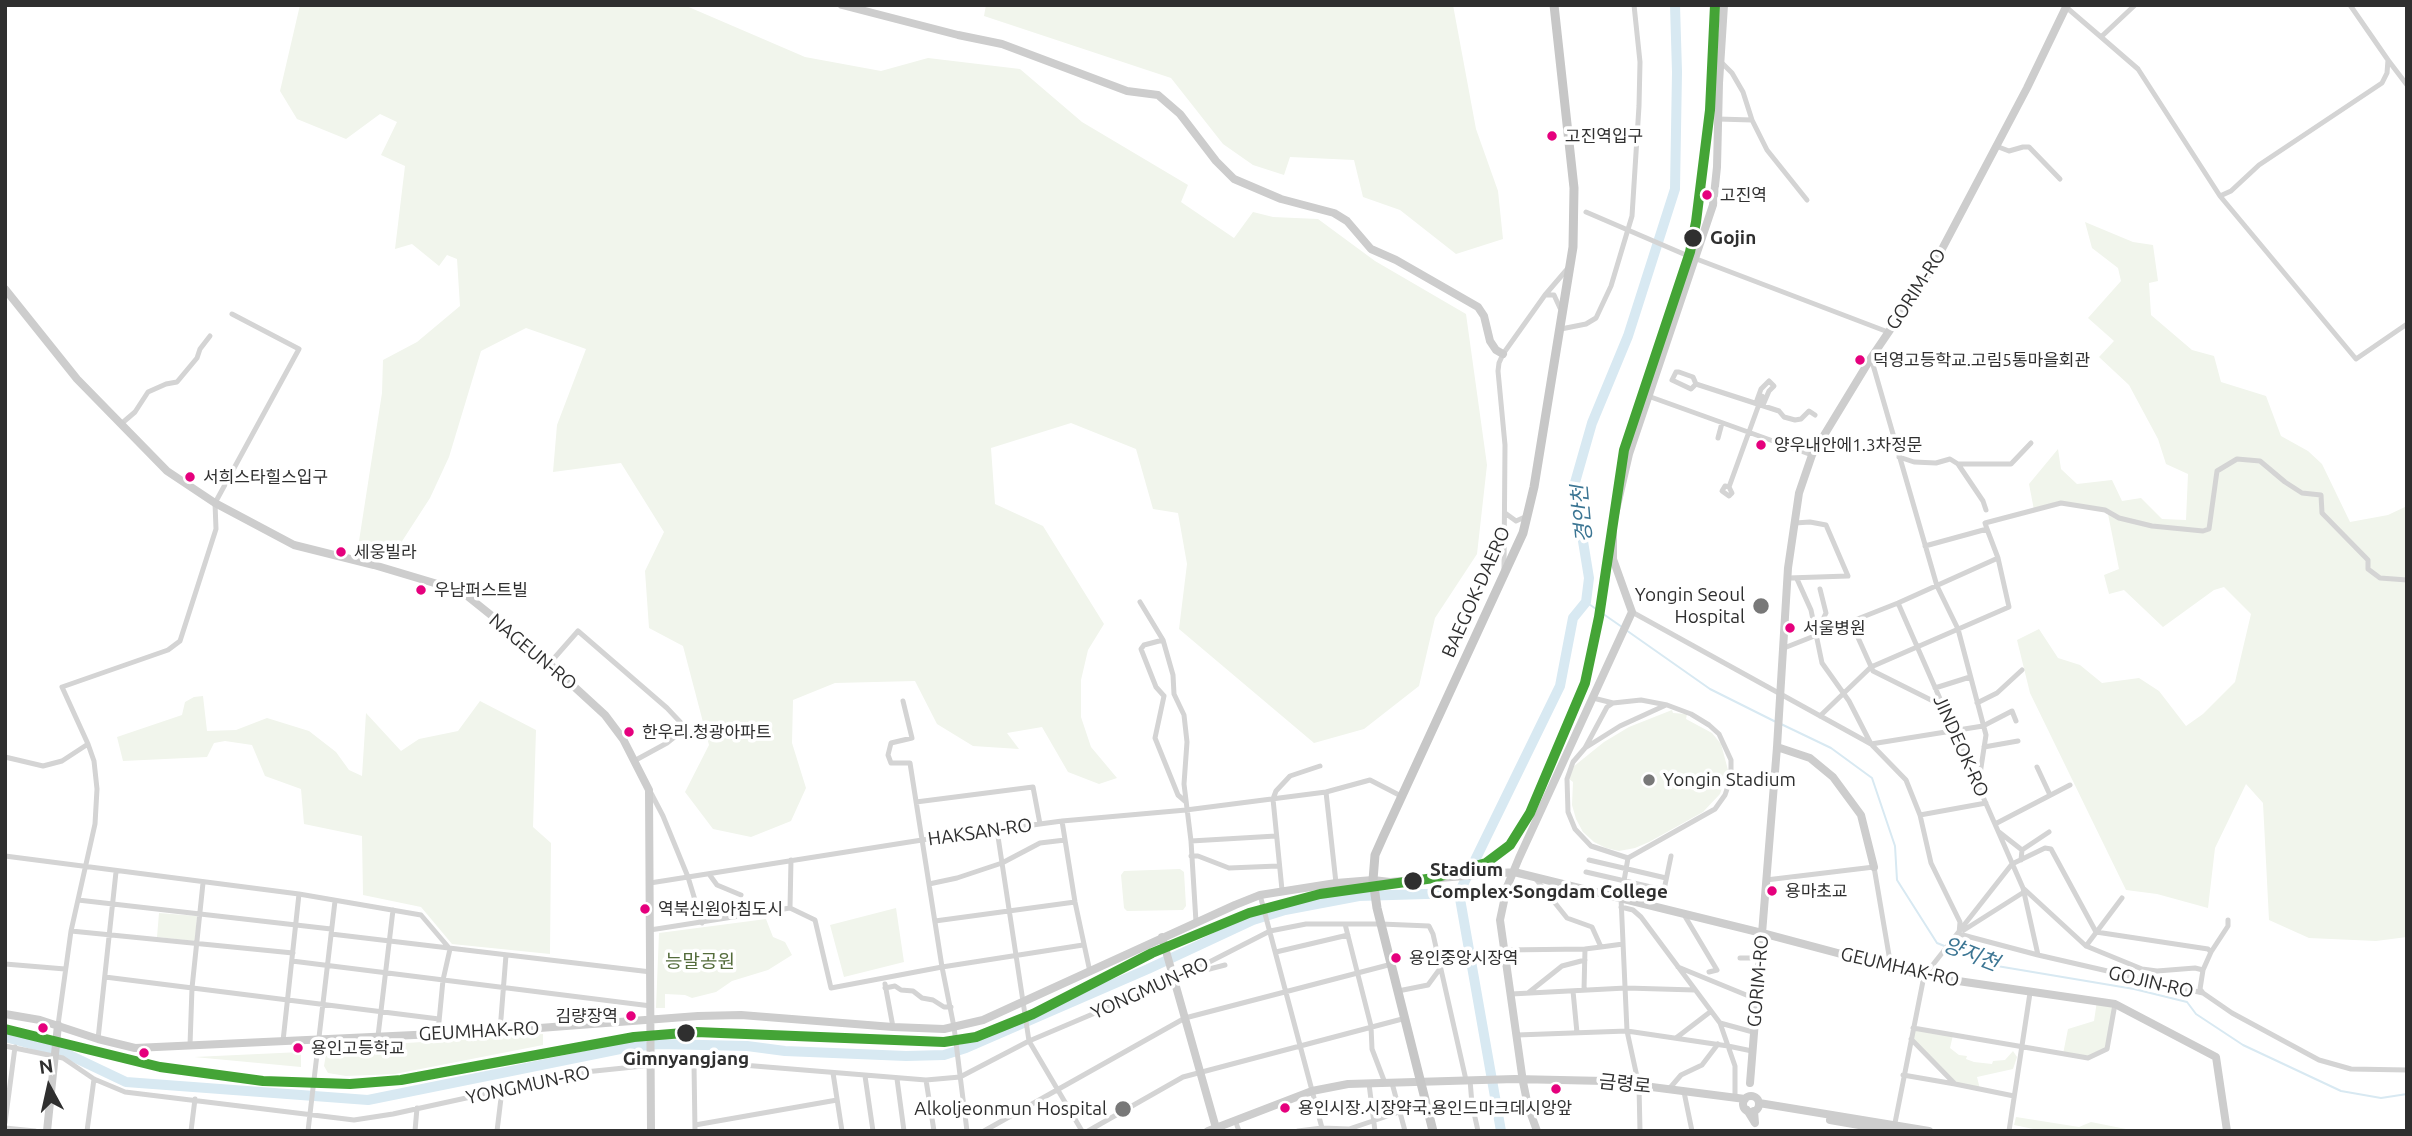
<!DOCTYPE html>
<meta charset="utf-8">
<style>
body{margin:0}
#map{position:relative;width:2412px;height:1136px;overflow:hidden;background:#fff;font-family:Ubuntu,sans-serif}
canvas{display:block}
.frame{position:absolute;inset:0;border:7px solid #2f2f2f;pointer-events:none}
.north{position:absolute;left:14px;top:1052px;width:70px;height:70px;-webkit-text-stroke:5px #fff;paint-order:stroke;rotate:352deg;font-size:19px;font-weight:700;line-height:28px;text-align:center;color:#2f2f2f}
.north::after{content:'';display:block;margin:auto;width:24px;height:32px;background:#2f2f2f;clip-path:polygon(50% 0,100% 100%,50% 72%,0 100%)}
</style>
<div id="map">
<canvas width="2412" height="1136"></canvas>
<div class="frame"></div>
<div class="north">N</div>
</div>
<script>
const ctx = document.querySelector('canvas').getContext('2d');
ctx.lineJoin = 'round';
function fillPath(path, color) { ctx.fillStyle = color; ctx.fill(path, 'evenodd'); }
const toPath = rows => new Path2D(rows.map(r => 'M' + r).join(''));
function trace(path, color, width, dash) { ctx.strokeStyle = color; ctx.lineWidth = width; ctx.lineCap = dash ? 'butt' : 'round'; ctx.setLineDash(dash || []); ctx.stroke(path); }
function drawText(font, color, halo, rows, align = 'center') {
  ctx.font = font + ' Ubuntu,"Noto Sans KR",sans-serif'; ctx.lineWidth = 7; ctx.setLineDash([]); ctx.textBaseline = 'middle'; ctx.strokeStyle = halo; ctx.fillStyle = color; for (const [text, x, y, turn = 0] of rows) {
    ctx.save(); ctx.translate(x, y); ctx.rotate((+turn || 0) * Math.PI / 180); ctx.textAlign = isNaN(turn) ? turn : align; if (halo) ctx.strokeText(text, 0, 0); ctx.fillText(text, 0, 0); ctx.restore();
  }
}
fillPath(toPath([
 [300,5,684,5,805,57,881,71,928,58,1020,69,1082,122,1188,185,1181,202,1234,238,1253,212,1273,217,1318,219,1375,261,1466,314,1487,465,1477,554,1435,618,1419,686,1364,729,1314,743,1179,629,1187,564,1178,513,1153,509,1136,449,1071,423,991,448,995,504,1043,526,1104,624,1088,650,1081,680,1081,717,1091,747,1117,778,1099,784,1068,772,1042,727,1007,733,1019,749,973,746,937,724,915,681,835,683,793,700,792,743,806,788,791,821,751,837,713,829,685,792,709,745,683,646,649,628,645,571,664,532,621,463,553,472,557,425,586,349,526,328,481,351,449,457,430,498,397,549,359,541,382,393,383,360,417,342,460,306,457,259,447,255,439,266,412,244,395,249,405,166,381,155,397,122,380,114,346,139,297,119,280,91],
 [986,5,1453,5,1476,129,1498,191,1503,239,1456,254,1400,210,1363,197,1354,160,1290,157,1284,175,1253,165,1223,144,1171,78,984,16],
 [2085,222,2133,242,2153,245,2158,281,2149,283,2151,315,2192,350,2214,356,2221,382,2266,396,2281,436,2308,451,2322,464,2350,522,2388,515,2407,506,2407,937,2376,941,2309,938,2269,920,2263,803,2246,784,2215,848,2208,908,2157,894,2126,890,2030,693,2017,640,2039,629,2058,658,2080,665,2102,683,2139,678,2159,691,2186,726,2203,714,2235,682,2251,614,2224,587,2214,590,2163,627,2124,590,2109,594,2104,575,2119,569,2107,509,2061,502,2034,510,2029,484,2058,449,2061,469,2077,484,2112,480,2122,501,2141,498,2162,519,2186,520,2188,474,2166,464,2158,439,2129,385,2099,357,2114,341,2088,318,2121,281,2118,268,2092,248],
 [203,696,207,731,236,730,267,718,309,731,336,752,349,770,362,776,366,713,401,751,419,739,458,731,480,701,536,730,533,827,551,843,550,954,452,944,421,907,363,895,362,836,304,824,301,789,265,776,252,745,225,741,214,743,207,757,123,761,117,737,182,715,185,702,194,697],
 [1672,710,1673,713,1687,714,1686,719,1712,733,1721,744,1728,770,1720,794,1703,812,1649,842,1635,848,1619,851,1606,848,1594,842,1583,832,1576,819,1572,805,1573,782,1569,779,1573,767,1604,742,1629,727],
 [1180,869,1184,872,1186,906,1183,910,1127,911,1124,908,1121,875,1124,871],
 [896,908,904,962,844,977,830,925],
 [159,913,197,916,195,941,157,937],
 [766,919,773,937,785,942,792,955,768,970,732,981,716,992,692,998,685,995,665,994,665,1008,656,1008,659,933],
 [2097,1001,2115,1004,2107,1049,2088,1058,2063,1054,2068,1029,2094,1021],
 [1913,1028,1953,1035,1950,1048,1959,1055,1967,1056,1966,1059,1974,1062,1992,1064,1993,1061,2005,1060,2013,1051,2017,1057,2013,1069,1977,1077,1980,1089,1955,1084,1911,1039],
 [543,1034,543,1045,395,1074,346,1076,328,1073,324,1066,326,1054,331,1048],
 [301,1052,301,1067,194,1057],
 [2016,1117,2079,1127,2091,1122,2136,1131,2043,1131,2014,1125]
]), '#f1f5ec');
trace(toPath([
 [1586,602,1622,627],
 [1626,630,1710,689,1776,722],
 [1781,724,1831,748,1872,778,1895,846,1897,880,1937,943,1991,965,2134,989,2187,1002,2196,1014,2243,1045,2341,1091,2381,1098,2407,1094]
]), '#d8e9f2', 2);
trace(toPath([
 [5,1037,65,1053,126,1082,368,1100,630,1047,659,1044,747,1046,785,1051,906,1056,944,1055,966,1048,1148,969,1253,920,1285,910,1359,896,1459,893],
 [1501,1131,1459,893,1560,686,1573,618,1586,602,1589,578,1574,486,1592,423,1628,336,1675,189,1677,72,1675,5]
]), '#d8e9f2', 10);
trace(toPath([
 [2350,5,2388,60,2387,73,2382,83,2259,165,2231,191,2220,196,2356,359,2407,324],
 [2066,7,2101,37,2135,5],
 [2101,37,2138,69,2220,196],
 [2388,60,2407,85],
 [1721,62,1732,73,1743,92,1752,120],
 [1718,119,1752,120,1767,150,1807,200],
 [1996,146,2009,151,2023,147,2029,147,2060,179],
 [1686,255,1888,332],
 [1545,295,1554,295,1560,308],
 [1561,329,1586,324,1596,318,1611,286,1632,216,1639,106,1640,62,1634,5],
 [1871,358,1937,586,1958,629,1986,735,1978,787],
 [1696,384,1691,389,1672,380,1676,372,1679,372,1693,377,1696,384,1779,411,1784,417,1795,420,1801,419,1809,411,1815,415],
 [1648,396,1812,455],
 [1757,400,1761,389,1769,381,1774,386,1769,391,1763,405],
 [121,424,135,412,148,392,166,384,177,382,197,358,200,349,210,336],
 [1718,438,1722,423],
 [1899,457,1914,462,1936,463,1950,459,1958,464,1983,501,1986,510],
 [1958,464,2011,464,2031,443],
 [1729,487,1725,486,1722,491,1729,496,1732,493,1729,487,1762,396],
 [1505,513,1516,521,1525,517],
 [1987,529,1985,523,2061,503,2105,510,2119,518,2152,526,2203,531,2209,529,2217,471,2237,459,2260,461,2285,482,2302,493,2321,495,2322,513,2368,560,2368,569,2380,578,2407,580],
 [1504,569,1505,445,1498,371,1499,363,1503,354,1545,295,1569,267],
 [1788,578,1848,576,1826,525,1810,522,1795,523],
 [1797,579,1811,610,1822,663,1849,701,1871,744,1983,726,2012,711,2016,721],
 [1820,589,1826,613,1824,617,1829,630],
 [1140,602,1163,640,1173,675,1174,694,1184,715,1187,742,1184,784,1191,841,1196,922],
 [1898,603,2023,888,2038,955],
 [1632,612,1871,744,1906,780,1920,815,1931,863,1960,922,1959,934],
 [1851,622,1873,671,1943,706],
 [1163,640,1144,645,1141,649,1156,687,1164,696],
 [1784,648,1898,603,1998,558],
 [549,664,578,631,667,708,683,725,682,731,667,743,634,761],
 [1935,688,1970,677],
 [1164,696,1155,738,1178,795,1186,802],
 [1593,698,1613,703,1607,707,1585,748,1573,762,1567,779,1568,812,1575,829,1591,846,1628,858,1715,809,1725,795,1731,777,1731,760,1719,734,1709,725,1691,714,1667,705,1641,700,1613,703],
 [903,701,912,738,891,743,888,755,891,763,910,763,942,967,954,1027,967,1131],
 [1977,703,1997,693,2022,670],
 [1820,716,1871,667,2009,607,1998,558,1987,529,1925,546],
 [1984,747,2018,741],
 [1585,748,1620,726,1666,705],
 [5,757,43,766,62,761,88,744],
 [2037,767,2050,795],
 [1326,792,1336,883],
 [651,793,663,816,688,877,702,923],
 [916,802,1033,787,1040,824],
 [1920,815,1986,803],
 [1062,821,1075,902,1090,972],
 [1995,824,2070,785],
 [997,830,1029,1041,1082,1131],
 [1999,832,2022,850,2021,860],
 [1191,841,1276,836],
 [2022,850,2049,832],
 [5,856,299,894,421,915,450,949],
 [1191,856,1198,856,1229,868,1278,866],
 [1628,858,1621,898,1627,1031,1639,1086,1640,1131],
 [791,860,790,908,815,920,831,988,942,967,1083,945],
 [1589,860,1666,878],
 [1586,872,1664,890,1671,856],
 [709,874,717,885,741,895],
 [1535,878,1567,918,1592,927,1601,947,1585,949,1584,990],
 [1766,880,1874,867,1891,967],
 [650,883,922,840,1062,821,1186,810,1326,792,1370,780,1401,796],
 [929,884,957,878,1002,863,1040,843,1065,840],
 [2023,888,2086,946,2142,969,2157,971,2195,968,2203,970,2200,989,2203,993],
 [1282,890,1273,799,1276,791,1290,776,1320,766],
 [1260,895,1322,1128],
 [78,900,331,929],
 [1621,907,1633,910,1641,917,1720,1023,1753,1032],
 [1683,913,1717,970,1709,972],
 [935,921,1075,902],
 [1345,924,1371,1026,1372,1049,1385,1083],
 [650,930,790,908],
 [1964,930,2024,892],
 [71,931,293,953],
 [331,934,651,972],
 [1959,934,2038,955,2203,993,2232,1013,2319,1060,2351,1069,2407,1070],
 [2086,946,2122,898],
 [1601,947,1623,944],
 [1504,950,1585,949],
 [1276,952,1348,935],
 [2211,952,2228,926,2228,920],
 [1740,958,1759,958],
 [292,961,651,1006],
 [5,964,65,969],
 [1678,967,1756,999],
 [1190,974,1225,965],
 [105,977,439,1019],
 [885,984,893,1027],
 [885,988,895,986,901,990,913,991,922,998,933,1000,944,1007,951,1007],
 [1398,991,1428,985,1439,970],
 [1573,991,1577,1033],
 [1528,993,1562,966,1585,960],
 [1511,994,1626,988,1695,990],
 [1720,1023,1735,1066,1735,1098],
 [58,1025,71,931,95,824,97,789,94,761,88,744,62,687,168,650,180,641,216,529,215,503,299,349,232,314],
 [1913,1028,2088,1058,2107,1049,2115,1004],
 [500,1031,506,955],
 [438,1032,443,980,450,949],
 [1517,1035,1627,1031,1728,1046,1752,1051],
 [378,1036,393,910],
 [1676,1038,1710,1012],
 [98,1039,116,872],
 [283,1041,299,894],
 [190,1045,192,988,203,883],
 [5,1046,63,1058,94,1079,125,1092,354,1120,393,1114,585,1072,653,1065,718,1063,926,1080,960,1077,1029,1041,1180,977,1270,931,1306,924,1381,924,1429,926,1433,934,1466,1080],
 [694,1064,695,1131],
 [833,1073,842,1131],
 [1903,1075,1955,1084,1911,1039],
 [865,1076,873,1131],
 [897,1079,904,1131],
 [926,1080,934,1131],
 [1470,1080,1472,1104,1478,1131],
 [1392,1083,1405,1131],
 [1369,1084,1375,1131],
 [1955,1084,2014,1096],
 [1669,1089,1681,1075,1702,1065,1718,1044],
 [1684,1092,1692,1131],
 [1235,1120,1239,1131],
 [5,1123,15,1047],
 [695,1125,837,1100],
 [5,1128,35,1131],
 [1894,1128,1924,976,2012,864,2045,848,2051,849,2096,932,2208,949,2211,952,2203,970],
 [87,1131,94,1079],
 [191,1131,195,1099],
 [308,1131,335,901],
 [415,1131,417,1108],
 [497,1131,502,1090],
 [984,1131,1185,1018,1392,964],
 [1088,1131,1183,1077,1406,1018],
 [1298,1131,1322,1128,1349,1129,1426,1103],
 [2009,1131,2030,993]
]), '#d4d4d4', 5);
trace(toPath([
 [842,5,958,35,1002,44,1127,91,1158,95,1180,114,1216,161,1234,179,1281,199,1334,213,1347,221,1371,249,1396,260,1478,307,1484,316,1490,341,1496,350,1503,354],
 [5,289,77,379,167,471,215,503,294,545,374,565,461,591,532,648,605,715,623,739,649,790,651,1131],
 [1777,747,1810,758,1833,777,1861,815,1874,867],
 [1162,937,1216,1128],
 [5,1014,40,1020,98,1039,135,1048,500,1031,698,1016,741,1015,893,1027,944,1029,983,1020,1235,905,1260,895,1336,883,1373,880,1390,882,1514,872,1762,933,1924,976,2115,1004,2216,1057,2227,1131],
 [1750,1083,1777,747,1788,568,1799,493,1812,455,1871,358,1932,268,2027,88,2067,5],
 '1743 1104a8 8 0 1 1 16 0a8 8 0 1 1-16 0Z',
 [1759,1103,1929,1131],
 [1747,1110,1755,1123,1754,1111],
 [1830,1120,1894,1131],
 [47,1131,58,1025],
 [1208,1131,1312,1091,1348,1084,1515,1079,1605,1081,1745,1099],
 [1537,1131,1528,1106,1523,1082,1500,920,1507,887,1519,858,1632,612,1613,559,1613,523,1629,454,1713,205,1717,167,1719,83,1724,5]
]), '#cdcdcd', 8);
trace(toPath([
 [1433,1131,1377,908,1373,880,1375,855,1383,837,1523,533,1534,487,1573,247,1574,188,1554,5]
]), '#c7c7c7', 9);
trace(toPath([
 [1586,212,1686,255]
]), '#d4d4d4', 5);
trace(toPath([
 [5,1029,160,1067,263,1081,350,1084,401,1080,634,1037,696,1032,944,1042,976,1037,1033,1014,1152,953,1249,913,1320,894,1434,878,1486,863,1510,845,1530,813,1585,683,1599,617,1624,450,1690,252,1696,222,1710,110,1715,5]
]), '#44a436', 10);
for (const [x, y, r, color] of [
 [1552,136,6,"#e5007d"],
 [1707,195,6,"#e5007d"],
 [1693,238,10,"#2f2f2f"],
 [1860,360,6,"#e5007d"],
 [1761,445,6,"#e5007d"],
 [190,477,6,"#e5007d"],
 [341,552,6,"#e5007d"],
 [421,590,6,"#e5007d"],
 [1761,606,9,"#787878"],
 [1790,628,6,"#e5007d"],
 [629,732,6,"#e5007d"],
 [1649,780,7,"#787878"],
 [1413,881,10,"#2f2f2f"],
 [1772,891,6,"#e5007d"],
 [645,909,6,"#e5007d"],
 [1396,958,6,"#e5007d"],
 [631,1016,6,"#e5007d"],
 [43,1028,6,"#e5007d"],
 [686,1033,10,"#2f2f2f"],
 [298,1048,6,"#e5007d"],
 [144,1053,6,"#e5007d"],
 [1556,1089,6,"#e5007d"],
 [1285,1108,6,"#e5007d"],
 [1123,1109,9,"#787878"]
]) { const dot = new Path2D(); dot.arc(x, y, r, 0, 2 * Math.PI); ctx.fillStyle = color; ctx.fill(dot); trace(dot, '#fff', 2.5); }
drawText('17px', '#2f2f2f', '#fff', [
 ["고진역입구",1565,136],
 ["고진역",1720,195],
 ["덕영고등학교.고림5통마을회관",1873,360],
 ["양우내안에1.3차정문",1774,445],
 ["서희스타힐스입구",203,477],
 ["세웅빌라",354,552],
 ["우남퍼스트빌",434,590],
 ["서울병원",1803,628],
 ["한우리.청광아파트",642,732],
 ["용마초교",1785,891],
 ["역북신원아침도시",658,909],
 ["용인중앙시장역",1409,958],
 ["김량장역",618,1016,"right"],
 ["용인고등학교",311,1048],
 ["용인시장.시장약국.용인드마크데시앙앞",1298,1108]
], 'left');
drawText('bold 19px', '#2f2f2f', '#fff', [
 ["Gojin",1710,238],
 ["Stadium",1430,870],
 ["Complex·Songdam College",1430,892],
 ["Gimnyangjang",686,1059,"center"]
], 'left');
drawText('19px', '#2f2f2f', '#fff', [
 ["GORIM-RO",1916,289,-57],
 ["BAEGOK-DAERO",1476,592,-66],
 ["NAGEUN-RO",533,652,40],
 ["JINDEOK-RO",1961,746,66],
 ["HAKSAN-RO",980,832,-8],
 ["GEUMHAK-RO",1900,967,13],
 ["GORIM-RO",1758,981,-85],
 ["GOJIN-RO",2151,982,13],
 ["YONGMUN-RO",1150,988,-24],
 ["GEUMHAK-RO",479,1031,-3],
 ["금령로",1625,1084,6],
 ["YONGMUN-RO",528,1085,-12]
]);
drawText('19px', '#2f2f2f', '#fff', [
 ["Yongin Seoul",1745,595],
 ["Hospital",1745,617],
 ["Yongin Stadium",1663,780,"left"],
 ["Alkoljeonmun Hospital",1107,1109]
], 'right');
drawText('19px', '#546c3b', '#fff', [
 ["능말공원",700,962]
]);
drawText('italic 21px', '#3b7593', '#fff', [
 ["경안천",1582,514,-95],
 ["양지천",1971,954,21]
]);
</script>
